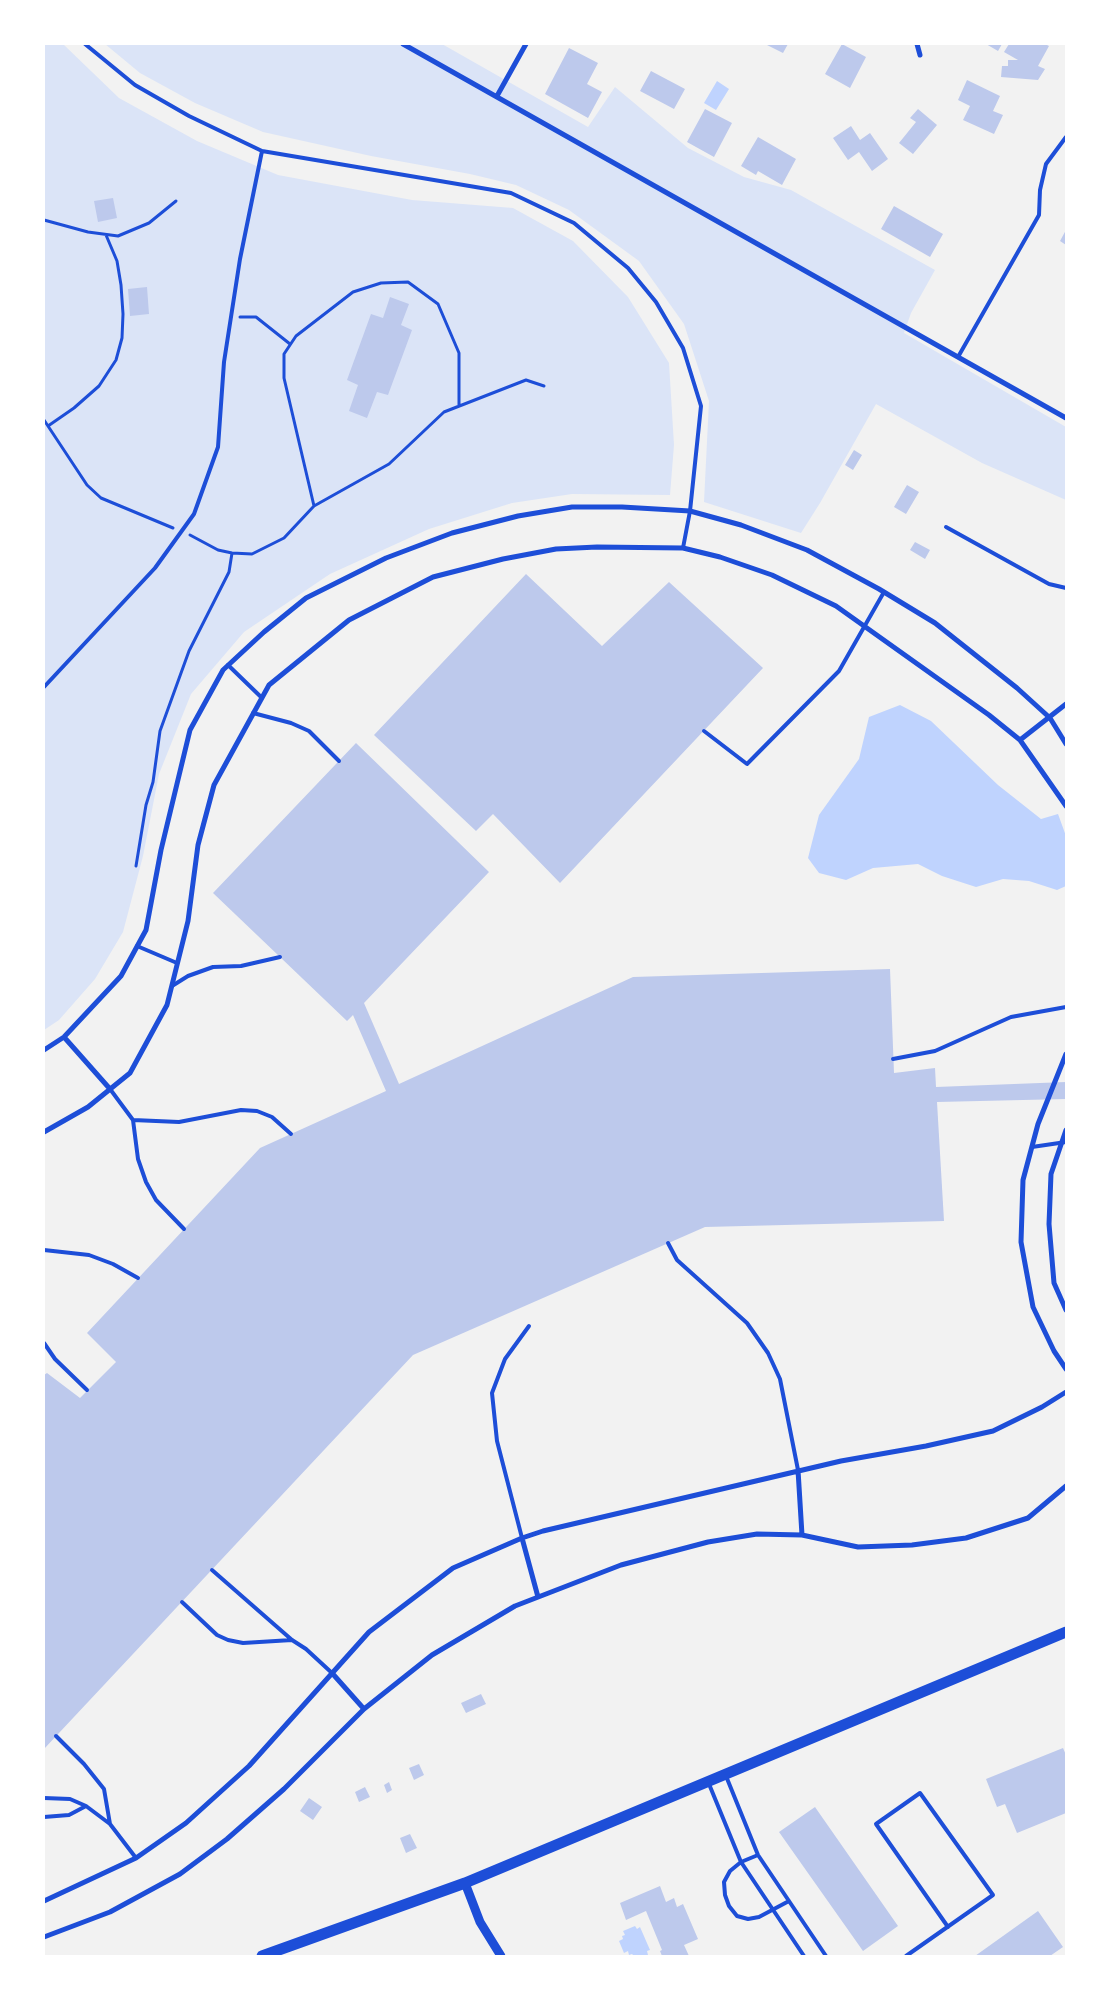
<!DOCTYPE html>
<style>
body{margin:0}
#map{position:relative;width:1110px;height:2000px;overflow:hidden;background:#f2f2f2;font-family:Quicksand,sans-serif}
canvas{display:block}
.frame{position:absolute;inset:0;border:45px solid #fff;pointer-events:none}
</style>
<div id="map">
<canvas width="1110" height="2000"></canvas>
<div class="frame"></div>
</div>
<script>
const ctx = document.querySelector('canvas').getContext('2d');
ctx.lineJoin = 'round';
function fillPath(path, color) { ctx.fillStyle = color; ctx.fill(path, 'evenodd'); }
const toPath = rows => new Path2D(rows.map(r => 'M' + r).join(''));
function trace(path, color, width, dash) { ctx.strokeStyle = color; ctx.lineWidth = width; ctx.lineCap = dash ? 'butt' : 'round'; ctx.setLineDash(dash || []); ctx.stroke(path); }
fillPath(toPath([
 [44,44,63,44,119,98,197,141,278,175,412,200,513,208,573,241,628,297,669,363,674,445,670,495,572,494,512,503,429,529,330,574,244,632,191,694,159,774,143,856,123,932,95,979,59,1020,44,1030],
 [105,44,442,44,588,127,615,87,688,148,744,177,791,190,935,270,911,313,904,333,1066,427,1066,500,982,463,876,404,820,503,801,533,704,502,709,401,684,324,639,261,569,210,516,185,470,174,371,156,263,132,195,103,140,73]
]), '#dbe4f7');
fillPath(toPath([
 [717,81,729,89,716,110,704,103],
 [900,705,931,721,998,785,1041,819,1058,814,1066,836,1066,886,1057,890,1029,881,1003,879,976,887,942,876,918,864,873,868,846,880,819,873,808,858,819,815,859,759,869,717],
 [635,1926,637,1929,640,1927,650,1950,647,1951,648,1955,645,1956,634,1956,632,1954,629,1955,628,1951,624,1953,619,1941,623,1939,622,1936,625,1935,623,1931]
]), '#bfd3fe');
fillPath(toPath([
 [765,44,788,44,783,53],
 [842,44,866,57,850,88,825,74],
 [986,44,1002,44,998,51],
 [1009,44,1045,44,1049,46,1038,66,1045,69,1038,80,1001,77,1002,66,1008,66,1008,60,1018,60,1004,52],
 [569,48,598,63,587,84,602,92,588,118,545,94],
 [651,71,685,89,674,109,640,91],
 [967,80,1000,96,993,111,1003,115,994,134,963,120,970,106,958,100],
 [705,109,732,123,714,157,687,142],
 [918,109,937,125,913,154,899,143,916,122,910,118],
 [851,126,860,140,870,133,888,159,872,171,859,152,848,160,833,138],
 [758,137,796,159,782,185,758,171,756,175,741,166],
 [113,198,117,218,98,222,94,201],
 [894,206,943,234,930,257,881,229],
 [1066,230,1066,245,1060,241],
 [147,287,149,314,130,316,128,289],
 [390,297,409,304,401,325,412,330,388,395,377,392,367,418,349,411,358,385,347,380,371,314,383,318],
 [854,450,862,455,853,470,845,465],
 [907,485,919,492,906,514,894,507],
 [915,542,930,550,925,559,910,550],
 [526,574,602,646,669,582,763,668,560,883,493,814,476,831,374,735],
 [356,743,489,872,364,1003,399,1084,633,977,890,969,894,1073,935,1068,936,1087,1066,1082,1066,1099,937,1102,944,1221,705,1227,413,1355,44,1749,44,1375,47,1373,80,1398,116,1362,87,1333,260,1148,386,1091,353,1015,347,1021,213,893],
 [481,1694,486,1704,466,1713,461,1703],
 [1063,1748,1066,1755,1066,1813,1017,1833,1005,1804,997,1807,986,1779],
 [419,1764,424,1775,414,1780,409,1768],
 [389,1782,392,1790,387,1793,384,1785],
 [365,1787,370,1797,359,1802,355,1792],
 [309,1798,322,1807,313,1820,300,1811],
 [815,1807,898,1926,863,1951,779,1832],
 [410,1834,417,1848,406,1853,400,1838],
 [660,1886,666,1902,674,1898,677,1907,683,1904,698,1939,684,1945,689,1956,662,1956,660,1951,662,1950,646,1911,626,1920,620,1903],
 [1038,1911,1063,1947,1050,1956,975,1956]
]), '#bdc9ec');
trace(toPath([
 [44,220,88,232,118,236,149,223,176,201],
 [240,317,256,317,290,344],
 [44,420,87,485,101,498,173,528],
 [48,426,74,408,99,386,116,360,122,338,123,314,121,285,117,261,106,235],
 [314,506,284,378,284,354,296,336,353,292,381,283,408,282,438,304,459,353,459,405],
 [190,535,218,550,232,553,252,554,284,538,314,506,389,464,444,412,526,380,544,386],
 [136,866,146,805,153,782,160,731,189,651,229,572,232,553]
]), '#1d4ed8', 3);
trace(toPath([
 [85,44,135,85,189,116,262,151,511,193,574,223,628,268,656,302,683,348,701,406,690,511,683,548],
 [958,357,1039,215,1040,190,1046,164,1066,137],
 [946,527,1049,584,1066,588],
 [228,665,261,697],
 [44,687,155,568,194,514,218,447,224,362,240,259,262,151],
 [253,713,291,723,309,731,339,761],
 [704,731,747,764,839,671,884,592],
 [137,946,177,963],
 [172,986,188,976,213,967,241,966,280,957],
 [893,1059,935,1051,1011,1017,1066,1007],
 [110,1089,133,1120,138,1159,146,1182,156,1200,184,1229],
 [133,1120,179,1122,241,1110,257,1111,272,1117,291,1134],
 [1032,1147,1066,1142],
 [668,1243,677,1260,747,1323,768,1353,780,1379,798,1470],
 [44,1250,89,1255,113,1264,138,1278],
 [44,1343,55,1359,87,1390],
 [522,1538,497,1441,492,1393,505,1359,529,1326],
 [212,1570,292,1640,306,1649,332,1673],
 [182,1602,217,1635,228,1640,243,1643,292,1640],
 [56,1736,84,1764,104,1789,110,1824],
 [726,1776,758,1855,826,1956],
 [709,1784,741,1862,804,1956],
 [44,1798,70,1799,86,1806,110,1824,136,1858],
 [44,1817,69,1815,86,1806],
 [758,1855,741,1862,730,1871,724,1882,725,1895,729,1906,737,1916,748,1919,759,1917,789,1901],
 [906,1956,993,1895,920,1793,876,1824,948,1927]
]), '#1d4ed8', 4);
trace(toPath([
 [403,44,1066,418],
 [917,44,920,55],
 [497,96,526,44],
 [1020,740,1066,704],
 [64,1037,110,1089],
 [44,1050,64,1037,121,976,146,930,161,850,190,730,223,670,264,632,306,598,386,558,452,533,518,516,572,507,622,507,690,511,741,525,807,550,879,589,935,623,1017,688,1050,718,1066,744],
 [1066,1054,1038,1124,1023,1180,1021,1242,1033,1307,1054,1351,1066,1369],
 [1066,1130,1051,1174,1049,1224,1054,1283,1066,1310],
 [44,1132,88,1107,130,1073,167,1005,188,921,198,845,214,785,269,685,349,620,433,577,503,559,556,549,597,547,683,548,720,557,772,575,836,606,989,715,1020,740,1066,806],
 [798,1470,802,1535],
 [522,1538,538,1597],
 [332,1673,364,1709],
 [44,1901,136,1858,186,1823,249,1766,369,1632,453,1568,522,1538,543,1531,841,1461,926,1446,993,1431,1042,1407,1066,1392],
 [44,1937,110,1912,180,1874,227,1839,284,1789,364,1709,432,1655,515,1606,621,1565,708,1542,757,1534,802,1535,858,1547,912,1545,966,1538,1028,1518,1066,1486]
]), '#1d4ed8', 5);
trace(toPath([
 [465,1883,480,1922,501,1956]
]), '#1d4ed8', 9);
trace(toPath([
 [262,1956,465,1883,1066,1632]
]), '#1d4ed8', 11);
</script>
